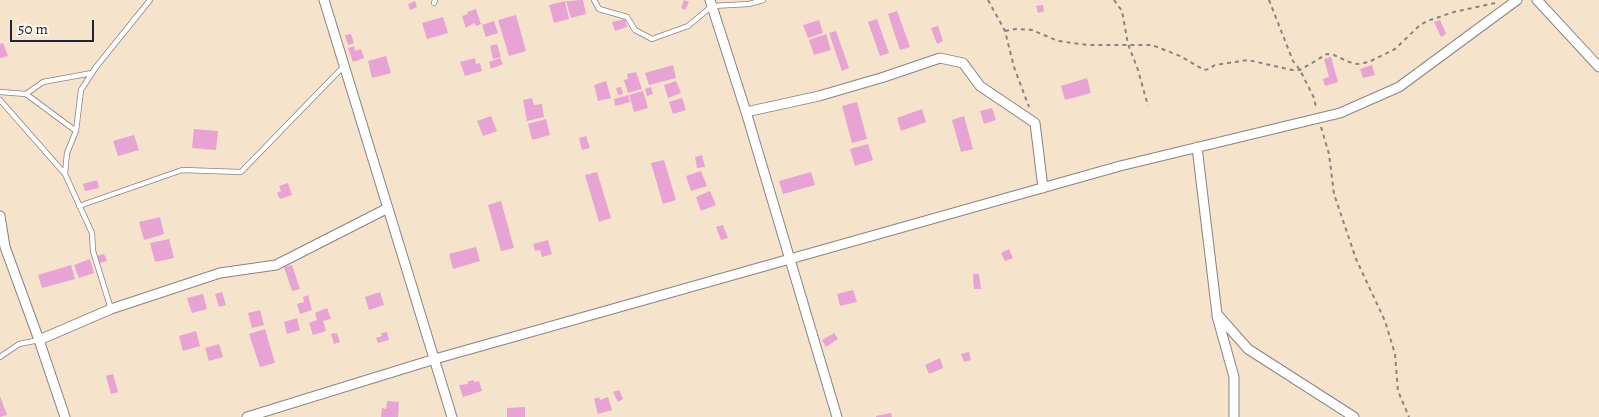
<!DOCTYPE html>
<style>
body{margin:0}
#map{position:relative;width:1599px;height:417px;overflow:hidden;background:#f6e3cb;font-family:Alegreya,serif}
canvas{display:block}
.scale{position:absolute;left:10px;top:20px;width:84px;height:22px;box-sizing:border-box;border:2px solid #22223b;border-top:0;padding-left:6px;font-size:15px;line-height:18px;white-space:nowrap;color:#22223b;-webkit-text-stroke:4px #fbf7ec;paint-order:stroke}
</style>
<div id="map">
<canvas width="1599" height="417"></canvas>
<div class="scale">50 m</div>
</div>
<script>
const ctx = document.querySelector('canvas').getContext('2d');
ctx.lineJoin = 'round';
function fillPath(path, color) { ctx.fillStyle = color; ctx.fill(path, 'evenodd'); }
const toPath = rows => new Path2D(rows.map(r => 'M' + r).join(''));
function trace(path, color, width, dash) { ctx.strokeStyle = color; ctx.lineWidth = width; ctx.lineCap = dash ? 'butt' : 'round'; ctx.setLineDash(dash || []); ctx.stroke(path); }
fillPath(toPath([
 [583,0,586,14,571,18,566,1],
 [684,0,689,2,685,10,681,8],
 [415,1,417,7,410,10,408,4],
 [565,1,569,19,554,23,549,5],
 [1043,5,1044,11,1038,13,1036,6],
 [476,9,481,24,476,26,475,23,472,24,466,28,462,16,468,14,467,12],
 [897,11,910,47,900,50,888,14],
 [516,15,526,51,509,56,498,20],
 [443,17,448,33,427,39,422,23],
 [625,19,627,27,615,31,612,22],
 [877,19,889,53,880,56,868,22],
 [819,20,823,33,808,38,803,25],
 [1440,20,1446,34,1441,37,1434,22],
 [494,21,498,33,486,37,482,25],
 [938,26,943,41,937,44,931,28],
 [836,31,849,68,842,71,829,33],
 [351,34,354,43,348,45,345,35],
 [826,34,831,50,814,55,809,40],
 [3,43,8,56,0,58,0,44],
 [497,44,501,57,493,59,490,46],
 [354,46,355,51,361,49,364,58,353,62,348,48],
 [386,56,391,73,372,78,368,61],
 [1331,57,1338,82,1325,86,1323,79,1329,77,1324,59],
 [475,58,476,64,480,63,482,71,465,76,460,62],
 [500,58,503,64,491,69,489,62],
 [673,65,676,78,649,85,645,73],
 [1372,65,1375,75,1363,78,1360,69],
 [636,72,642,89,628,93,624,80,628,79,627,74],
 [1087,78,1091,93,1065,100,1061,86],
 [606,81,611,98,598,101,594,85],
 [676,81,681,93,668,98,664,85],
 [621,87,623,94,618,95,616,88],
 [651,87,653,94,647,96,645,89],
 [643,91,648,108,634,112,629,95],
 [628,95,630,102,615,106,614,99],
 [532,98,534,105,542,104,544,117,527,121,523,100],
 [682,98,686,110,673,114,669,102],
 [857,102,867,139,852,143,842,106],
 [992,108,996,120,984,124,980,111],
 [922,109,926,122,901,131,897,118],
 [491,116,497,131,483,136,477,121],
 [964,116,973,149,961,152,952,120],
 [546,119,550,135,532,140,528,124],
 [194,129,218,131,216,150,192,148],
 [134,135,139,150,118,156,113,141],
 [586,136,590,148,582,150,579,138],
 [868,144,873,160,855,166,850,149],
 [702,155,705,167,697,168,695,157],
 [664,160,676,200,663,204,651,163],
 [701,171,707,186,691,191,686,176],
 [597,172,611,218,599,222,585,175],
 [811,172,815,185,783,194,779,181],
 [97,180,99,188,85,191,83,184],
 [288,183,292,195,280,199,277,193,281,191,279,186],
 [710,191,716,205,701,211,696,197],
 [501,201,514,248,501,251,488,205],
 [160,217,164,234,144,240,139,222],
 [723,225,728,238,721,240,716,227],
 [169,239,174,258,155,262,150,243],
 [548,240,552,254,542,257,540,250,535,251,533,244],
 [476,247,480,261,453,269,449,254],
 [1009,249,1013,258,1005,261,1001,253],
 [104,254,107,261,100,263,97,256],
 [90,259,94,273,79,278,74,265],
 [71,265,75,279,42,288,38,275],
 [292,265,300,289,292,291,284,267],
 [973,274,979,274,981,289,974,289],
 [853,290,857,302,840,306,837,294],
 [222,292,226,305,219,307,215,294],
 [380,292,384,305,369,310,365,297],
 [203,294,207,309,192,313,187,298],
 [308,295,312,310,300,314,297,304,304,302,303,297],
 [327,308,331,319,323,321,326,331,313,335,309,323,317,320,315,313],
 [260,310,264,325,252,328,248,313],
 [297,318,300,330,287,334,284,322],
 [265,329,275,363,260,367,249,334],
 [196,331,200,346,183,351,179,336],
 [387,332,389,340,378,343,376,338,382,336,381,333],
 [337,333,340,342,334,344,331,334],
 [834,333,838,339,826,347,822,340],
 [219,344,223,357,209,361,205,348],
 [969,352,971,360,964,362,961,354],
 [940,358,943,368,929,374,925,365],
 [113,374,118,392,111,394,106,376],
 [473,380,474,382,479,381,482,391,463,397,459,385,468,384,467,382],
 [619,390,623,399,618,402,613,392],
 [0,396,7,415,0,417],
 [599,397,600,400,608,397,612,410,598,414,594,399],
 [387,401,399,402,398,417,381,417,382,408,386,409],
 [525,407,525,417,507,417,507,408],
 [891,413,892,417,876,417,876,416]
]), '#e6a3d3');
const lane = toPath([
 [594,0,599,9,627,17,635,30,652,39,688,26,712,6,749,4,763,0],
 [434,3,435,0],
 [0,92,26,94,76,131],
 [26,94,43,82,92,73],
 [0,100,65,174,92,233,93,251,111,309],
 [65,174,67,153,76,131,81,90,96,67,150,0],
 [79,206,182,170,241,172,344,66],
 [0,357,19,344,39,340]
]);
const street = toPath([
 [324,0,452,417],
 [710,0,746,112,837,417],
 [1537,0,1599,67],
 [746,112,819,96,884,77,940,58,963,63,980,86,1035,123,1043,188],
 [1197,147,1217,314,1248,349,1354,417],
 [0,216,5,247,39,340,65,417],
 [1217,316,1234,377,1234,417],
 [39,340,111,309,220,273,276,265,388,208],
 [247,417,435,359,1120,166,1340,113,1399,87,1517,0]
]);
trace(lane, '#8c8283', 6);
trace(street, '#8c8283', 11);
trace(toPath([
 [988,0,1005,31,1014,67,1029,107],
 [1114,0,1122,11,1128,44,1138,70,1148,106],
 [1269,0,1293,61,1300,70,1314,98,1316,108],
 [1005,31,1016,29,1032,30,1058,41,1088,45,1152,45,1180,56,1204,70,1209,69,1215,65,1248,60,1292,70,1300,70,1327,54,1334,55,1349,62,1357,64,1369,62,1395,49,1419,26,1427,21,1454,12,1495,3],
 [1321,127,1329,154,1334,194,1356,259,1385,321,1395,354,1398,391,1409,417]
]), '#8c8283', 2, [4, 4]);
trace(lane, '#fff', 4.5);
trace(street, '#fff', 9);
</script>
